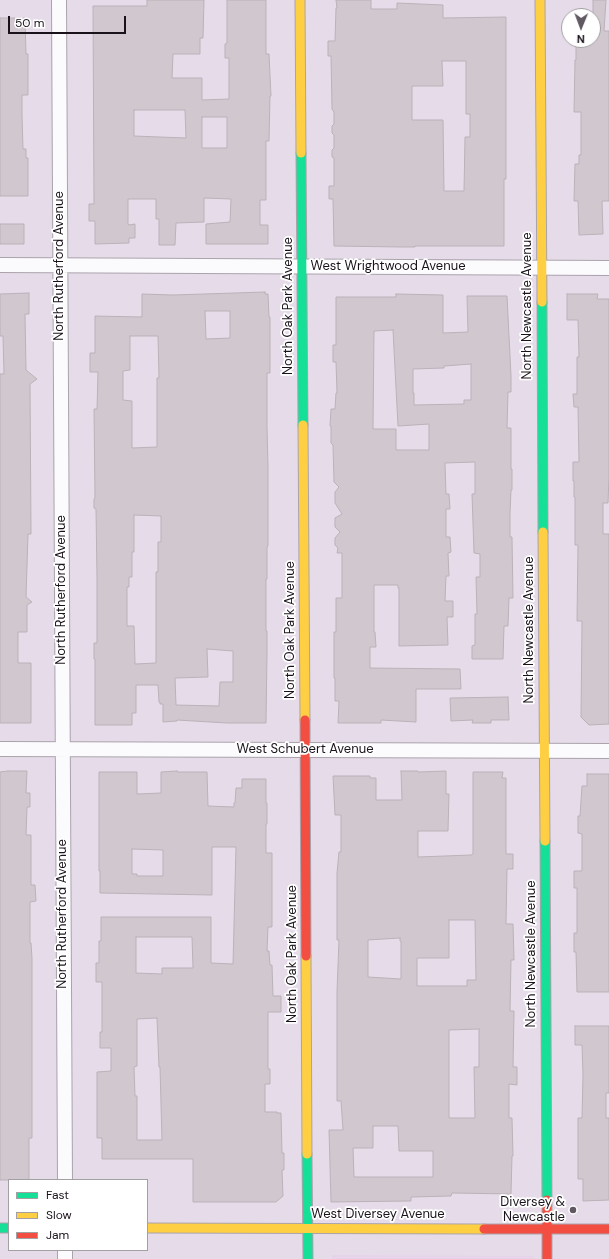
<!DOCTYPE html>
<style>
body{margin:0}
#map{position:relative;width:609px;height:1259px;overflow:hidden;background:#e6dce9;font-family:"DM Sans",sans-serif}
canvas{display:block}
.legend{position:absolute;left:8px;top:1179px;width:140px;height:72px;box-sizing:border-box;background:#fff;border:1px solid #a3a0a3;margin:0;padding:5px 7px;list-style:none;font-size:12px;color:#19121a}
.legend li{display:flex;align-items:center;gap:8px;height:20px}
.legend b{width:20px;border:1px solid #a3a0a3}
.north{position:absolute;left:561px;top:8px;width:40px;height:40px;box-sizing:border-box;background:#fff;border:1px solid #a3a0a3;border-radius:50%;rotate:181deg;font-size:11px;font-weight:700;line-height:16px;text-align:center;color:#19121a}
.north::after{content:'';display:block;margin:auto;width:14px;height:18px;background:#615962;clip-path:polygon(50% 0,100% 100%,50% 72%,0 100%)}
.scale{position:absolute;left:8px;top:16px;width:118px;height:18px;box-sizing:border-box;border:2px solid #19121a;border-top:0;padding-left:5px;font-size:12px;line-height:14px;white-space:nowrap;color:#19121a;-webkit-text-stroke:3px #fff;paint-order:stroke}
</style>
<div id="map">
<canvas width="609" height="1259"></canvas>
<ul class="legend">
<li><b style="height:5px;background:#16e098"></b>Fast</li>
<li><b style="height:5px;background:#ffcf43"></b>Slow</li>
<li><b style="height:5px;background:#f24e42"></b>Jam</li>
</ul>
<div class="north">N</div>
<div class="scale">50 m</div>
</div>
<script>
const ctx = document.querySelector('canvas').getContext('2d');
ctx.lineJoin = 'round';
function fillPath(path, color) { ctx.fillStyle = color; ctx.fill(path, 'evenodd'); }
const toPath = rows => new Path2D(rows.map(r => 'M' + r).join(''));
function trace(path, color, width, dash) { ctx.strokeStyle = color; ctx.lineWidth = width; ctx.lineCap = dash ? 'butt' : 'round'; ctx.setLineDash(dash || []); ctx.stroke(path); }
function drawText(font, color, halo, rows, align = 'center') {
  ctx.font = font + ' "DM Sans",sans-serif'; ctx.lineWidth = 3.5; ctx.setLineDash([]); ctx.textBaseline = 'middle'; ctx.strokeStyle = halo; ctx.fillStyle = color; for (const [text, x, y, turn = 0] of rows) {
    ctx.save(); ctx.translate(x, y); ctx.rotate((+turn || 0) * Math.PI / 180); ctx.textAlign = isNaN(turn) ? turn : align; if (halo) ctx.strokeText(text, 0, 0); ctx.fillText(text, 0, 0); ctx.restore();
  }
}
fillPath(toPath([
 [332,1255,534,1256,534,1259,332,1259]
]), '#e5d4ea');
const building = toPath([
 [147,0,204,0,203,38,200,38,200,54,173,54,172,78,202,78,202,100,229,99,229,58,225,58,225,44,227,43,227,0,266,0,266,54,269,54,271,96,270,96,269,141,266,141,266,200,260,200,260,225,268,225,268,244,206,244,206,224,230,222,231,199,204,198,204,222,176,223,175,245,159,245,159,219,156,219,156,199,128,199,128,224,129,225,135,224,135,238,129,238,129,243,95,244,95,221,89,221,89,204,94,204,93,6,147,6,147,0],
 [134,110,185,110,186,138,134,136,134,110],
 [202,117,227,117,227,148,202,148,202,117],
 [336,0,371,0,371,9,397,9,397,3,443,5,443,18,506,17,506,179,504,179,504,246,415,246,415,247,401,247,334,246,333,199,329,199,329,186,334,186,334,158,332,157,332,150,334,148,334,135,332,133,332,126,334,124,334,112,332,109,331,56,328,56,328,41,335,41,336,8,337,8,336,0],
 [442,61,466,61,466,114,470,114,470,137,465,137,464,191,444,191,443,120,412,120,412,86,443,86,442,61],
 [593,0,606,0,604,31,609,31,609,201,602,201,603,234,579,235,578,201,574,201,575,164,579,164,579,155,581,155,581,112,574,112,575,60,576,60,576,40,593,40,593,0],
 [0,18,25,18,26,54,28,54,28,95,22,95,22,116,23,149,26,149,26,158,28,158,28,196,0,196,0,18],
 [0,224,24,224,24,244,0,244,0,224],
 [265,292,265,294,268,294,269,317,270,317,270,373,267,373,267,427,268,467,268,546,267,547,267,579,266,579,266,631,267,631,267,652,266,723,227,723,177,720,177,721,163,722,163,704,160,704,160,702,159,702,158,685,136,685,136,713,132,713,132,725,95,725,95,659,94,659,94,643,97,643,97,578,96,509,94,508,94,499,95,498,94,409,97,409,98,372,90,372,90,353,95,353,95,316,142,317,142,294,173,295,265,292],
 [205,311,230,311,230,338,206,339,205,311],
 [130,336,158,336,159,378,157,378,157,447,132,448,132,401,123,400,123,371,130,370,130,336],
 [134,515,161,516,161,542,158,542,158,572,156,572,156,663,135,664,134,626,127,626,127,587,129,587,129,577,132,577,132,552,134,552,134,515],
 [207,649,233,651,233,682,220,682,219,706,176,705,175,678,208,677,207,649],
 [29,293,29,314,25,314,26,370,37,379,30,384,31,534,28,534,26,597,32,602,27,605,27,632,18,632,18,663,31,663,31,723,0,723,0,374,4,374,3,336,0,336,0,294,29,293],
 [396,294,443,295,443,333,468,332,467,296,507,296,511,376,511,392,508,392,507,428,511,428,511,469,512,469,512,490,511,490,510,513,510,537,512,537,513,598,509,598,508,626,504,626,503,659,472,659,472,646,475,645,475,614,477,614,476,577,480,577,480,554,474,553,472,494,475,494,475,462,445,463,446,494,449,494,450,509,446,509,446,537,450,537,451,552,448,553,449,576,446,576,445,601,453,601,453,617,447,617,448,645,399,646,399,588,398,588,398,585,374,585,374,632,375,632,376,647,370,647,370,668,460,669,461,689,416,689,416,722,381,720,381,723,338,723,339,701,335,701,335,678,334,678,334,632,336,632,336,598,342,598,342,553,337,553,338,548,335,545,335,538,340,532,335,527,335,518,342,514,335,503,335,492,339,487,334,482,333,445,331,443,331,426,330,426,331,409,335,409,336,393,337,393,336,362,333,362,333,345,336,345,336,297,396,297,396,294],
 [393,330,398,426,429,424,429,450,396,450,396,429,373,429,374,331,393,330],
 [471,364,471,400,464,400,464,404,414,405,414,393,413,393,413,369,444,368,444,366,471,364],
 [567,294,598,294,597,299,609,299,609,477,608,503,603,503,603,534,609,534,609,724,589,725,581,717,582,621,577,621,578,545,575,545,575,497,574,497,574,481,573,481,573,462,579,462,578,407,574,407,573,394,577,394,577,357,579,357,578,320,567,320,567,294],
 [508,697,509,720,491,720,491,723,472,723,473,720,451,721,450,698,508,697],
 [8,771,27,771,26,793,30,793,30,807,27,807,26,835,31,835,31,885,35,885,36,901,30,902,30,943,31,943,32,958,32,1138,29,1138,29,1180,0,1180,0,772,8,771],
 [177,771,177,772,207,772,208,806,234,807,234,803,235,803,236,788,242,788,242,779,266,779,266,803,267,803,267,824,266,824,266,853,272,853,272,927,268,927,267,951,269,951,270,965,272,965,273,996,281,996,281,1012,268,1012,268,1069,270,1069,270,1084,265,1084,265,1112,277,1112,277,1113,281,1113,282,1153,284,1153,284,1170,282,1170,283,1196,276,1202,193,1202,193,1159,102,1159,102,1138,97,1138,97,1072,111,1071,111,1048,100,1048,100,1032,102,1032,102,982,96,982,96,963,99,963,99,941,101,941,101,917,211,917,211,963,233,964,236,847,212,847,212,895,100,893,100,871,99,871,99,772,137,772,137,794,161,793,161,772,177,771],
 [132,849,163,850,163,876,137,876,137,874,132,874,132,849],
 [136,937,192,937,193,968,162,968,162,974,136,973,136,937],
 [157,1018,159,1067,160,1067,162,1140,137,1140,137,1096,135,1096,134,1067,137,1066,137,1019,157,1018],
 [401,771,418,771,418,772,446,771,446,794,449,794,448,831,418,831,418,857,471,855,473,854,473,772,503,772,502,778,506,778,506,854,513,854,513,869,507,869,506,924,513,924,514,960,511,960,510,1011,514,1011,513,1067,517,1067,517,1085,509,1084,509,1118,512,1118,513,1156,512,1156,511,1194,452,1193,451,1196,411,1197,411,1201,331,1202,329,1130,343,1130,341,1101,337,1101,337,991,339,940,337,940,337,873,339,852,341,852,341,815,335,815,333,776,370,776,370,778,376,778,376,800,402,800,401,771],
 [449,920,475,920,476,980,467,980,467,986,417,986,417,958,449,958,449,920],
 [400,938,400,941,401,941,401,979,368,977,368,940,400,938],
 [479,1029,479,1067,474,1067,475,1118,449,1118,449,1030,479,1029],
 [373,1126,398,1126,399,1151,433,1151,433,1177,354,1177,353,1148,373,1148,373,1126],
 [587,774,609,774,609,992,577,992,576,952,574,952,574,933,577,933,577,888,574,888,574,871,582,871,582,834,578,833,578,816,580,816,582,786,587,786,587,774],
 [575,1026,609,1026,609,1093,606,1093,606,1118,609,1118,609,1200,583,1201,583,1179,578,1179,578,1118,582,1118,583,1074,582,1045,575,1045,575,1026]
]);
fillPath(building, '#d0c7cf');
trace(building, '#bab1b9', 1);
const street = toPath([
 [59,0,65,1180],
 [0,265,609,268],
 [0,749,609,751],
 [65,1250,65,1259]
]);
const fast = toPath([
 [301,153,303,425],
 [542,302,543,532],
 [545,841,547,1200],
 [307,1154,308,1259],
 [0,1228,9,1228]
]);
const slow = toPath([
 [300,0,301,153],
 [540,0,542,302],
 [303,425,305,720],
 [543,532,545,841],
 [306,956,307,1154],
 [147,1228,484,1229]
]);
const jam = toPath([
 [305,720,306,956],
 [547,1200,547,1259],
 [484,1229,609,1229]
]);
trace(street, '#aaa3ac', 16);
trace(fast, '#aaa3ac', 11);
trace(slow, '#aaa3ac', 11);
trace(jam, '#aaa3ac', 11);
trace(street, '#fbfafc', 14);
trace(fast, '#16e098', 9);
trace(slow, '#ffcf43', 9);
trace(jam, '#f24e42', 9);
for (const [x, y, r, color] of [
 [573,1210,4,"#615962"]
]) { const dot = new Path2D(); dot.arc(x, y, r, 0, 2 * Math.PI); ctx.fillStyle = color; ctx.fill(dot); trace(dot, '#fff', 1.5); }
drawText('13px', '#19121a', '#fff', [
 ["North Rutherford Avenue",60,266,-90],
 ["West Wrightwood Avenue",388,267],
 ["North Oak Park Avenue",289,306,-90],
 ["North Newcastle Avenue",528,306,-90],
 ["North Rutherford Avenue",62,590,-90],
 ["North Oak Park Avenue",291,630,-90],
 ["North Newcastle Avenue",530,630,-90],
 ["West Schubert Avenue",305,750],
 ["North Rutherford Avenue",63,914,-90],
 ["North Oak Park Avenue",293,954,-90],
 ["North Newcastle Avenue",532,954,-90],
 ["West Diversey Avenue",378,1215]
]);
drawText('13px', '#19121a', '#fff', [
 ["Diversey &",565,1203],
 ["Newcastle",565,1218]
], 'right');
</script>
